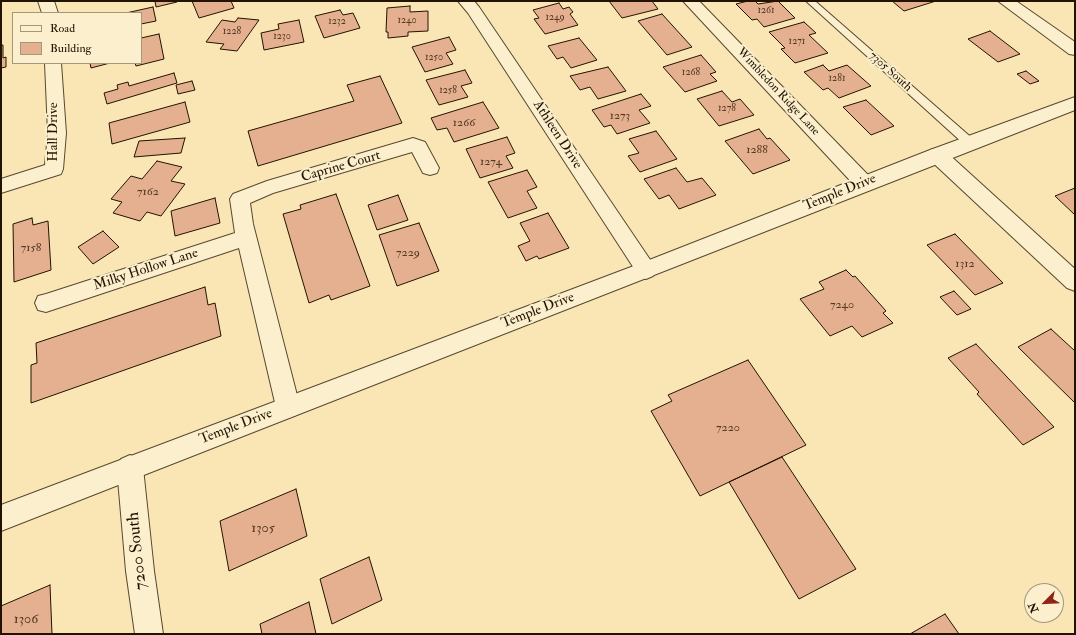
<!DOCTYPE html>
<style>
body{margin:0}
#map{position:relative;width:1076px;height:635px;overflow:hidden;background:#f9e6b4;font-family:"IM FELL Double Pica",serif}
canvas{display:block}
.frame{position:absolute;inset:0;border:2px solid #221301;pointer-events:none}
.legend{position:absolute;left:12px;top:12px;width:130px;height:52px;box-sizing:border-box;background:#fbefce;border:1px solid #a4977c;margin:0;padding:5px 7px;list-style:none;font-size:12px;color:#221301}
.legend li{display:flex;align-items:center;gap:8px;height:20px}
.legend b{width:20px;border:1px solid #a4977c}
.north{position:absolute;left:1024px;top:583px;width:40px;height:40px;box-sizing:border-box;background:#fbefce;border:1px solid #a4977c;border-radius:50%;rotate:246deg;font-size:11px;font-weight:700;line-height:16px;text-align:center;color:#221301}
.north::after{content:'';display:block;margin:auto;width:14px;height:18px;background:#8f2418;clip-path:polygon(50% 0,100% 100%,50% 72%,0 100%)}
</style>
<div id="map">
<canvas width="1076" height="635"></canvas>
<div class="frame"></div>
<ul class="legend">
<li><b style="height:5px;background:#fbefce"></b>Road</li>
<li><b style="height:11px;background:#e5b08f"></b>Building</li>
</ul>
<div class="north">N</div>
</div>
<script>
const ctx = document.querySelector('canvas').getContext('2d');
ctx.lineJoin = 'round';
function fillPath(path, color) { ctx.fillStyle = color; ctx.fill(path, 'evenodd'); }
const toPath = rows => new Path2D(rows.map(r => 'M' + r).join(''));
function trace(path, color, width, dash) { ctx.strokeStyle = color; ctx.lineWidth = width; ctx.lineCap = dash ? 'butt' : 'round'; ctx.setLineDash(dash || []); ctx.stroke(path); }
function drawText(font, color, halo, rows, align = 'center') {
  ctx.font = font + ' "IM FELL Double Pica",serif'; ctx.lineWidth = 4; ctx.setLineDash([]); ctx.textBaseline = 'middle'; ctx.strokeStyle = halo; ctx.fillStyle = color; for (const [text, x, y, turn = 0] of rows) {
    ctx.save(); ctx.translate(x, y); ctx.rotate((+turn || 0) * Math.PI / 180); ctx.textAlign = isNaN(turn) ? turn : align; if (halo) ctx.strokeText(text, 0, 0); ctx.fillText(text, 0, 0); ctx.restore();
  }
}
const building = toPath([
 [155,1,176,1,177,2,156,7,155,1],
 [192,1,231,1,234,8,199,18,192,1],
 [609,1,652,1,658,9,622,18,609,1],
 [748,1,755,1,758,4,778,1,795,18,764,27,757,19,752,20,736,4,748,1],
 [892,1,936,1,904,11,892,1],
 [559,3,563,9,569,7,573,12,570,14,578,25,545,34,534,19,539,18,533,10,559,3],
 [410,6,410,12,428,11,428,31,408,32,408,36,388,38,388,32,386,32,387,8,410,6],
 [153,7,156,21,141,24,141,13,126,13,153,7],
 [340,10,343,15,353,13,360,28,324,38,315,16,340,10],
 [662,14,692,47,667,55,638,21,662,14],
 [238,18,259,20,237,51,220,49,224,44,206,42,222,20,235,22,238,18],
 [299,20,304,42,264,50,261,33,279,29,278,24,299,20],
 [804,22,816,33,809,35,828,53,795,63,781,49,785,48,769,32,804,22],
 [990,31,1020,54,998,62,968,39,990,31],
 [159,34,164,59,136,66,135,63,141,63,141,38,159,34],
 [449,37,456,50,446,53,453,64,425,72,412,47,449,37],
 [579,38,597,60,571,68,563,57,557,59,548,46,579,38],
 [1,45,3,45,3,58,6,57,6,67,1,68,1,45],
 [701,55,716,72,710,74,717,81,685,92,663,67,701,55],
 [90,63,110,63,91,68,90,63],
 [823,65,829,71,847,65,871,86,839,98,828,88,823,90,804,72,823,65],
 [608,67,626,91,598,99,590,87,580,90,570,76,608,67],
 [465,70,472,83,461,86,468,97,439,105,426,80,465,70],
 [1026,71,1039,81,1030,84,1017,74,1026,71],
 [174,73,177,83,107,104,104,93,118,89,117,85,128,82,129,86,174,73],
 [380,76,402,123,258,166,248,131,354,101,347,85,380,76],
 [192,81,195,90,178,94,176,85,192,81],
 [722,91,732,102,740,99,754,115,719,126,697,99,722,91],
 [641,94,651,106,639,110,650,123,617,134,611,125,604,127,592,110,641,94],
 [866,100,894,126,871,135,843,107,866,100],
 [185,102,190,122,112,144,109,123,185,102],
 [483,102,499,128,454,142,447,128,437,130,431,118,483,102],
 [759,129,767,139,770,138,790,160,753,174,725,141,759,129],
 [656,131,677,159,640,172,628,156,639,153,629,139,656,131],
 [507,137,515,153,506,156,513,168,480,178,466,149,507,137],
 [185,138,181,153,134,157,139,141,185,138],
 [157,161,182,167,171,181,185,184,161,216,147,212,140,221,113,213,122,202,111,199,131,176,142,179,157,161],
 [676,168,687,182,702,178,716,195,679,209,669,195,659,199,644,179,676,168],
 [527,170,537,187,527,191,537,208,508,218,488,182,527,170],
 [1075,188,1075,215,1055,196,1075,188],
 [336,194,370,286,331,300,329,295,309,303,283,214,301,209,300,205,336,194],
 [398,195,408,220,377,230,368,205,398,195],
 [215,198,220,223,175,236,171,211,215,198],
 [548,213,569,248,539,259,537,256,526,261,518,246,530,241,520,223,548,213],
 [32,218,33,225,48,221,51,270,14,282,13,224,32,218],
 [419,223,439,271,397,286,379,235,419,223],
 [103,231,119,247,93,264,78,247,103,231],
 [955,234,1003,283,975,295,927,245,955,234],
 [846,270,853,277,855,276,886,311,883,313,893,323,862,337,852,326,830,336,800,299,824,289,819,282,846,270],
 [205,287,208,305,215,303,221,336,31,403,31,365,37,363,36,343,205,287],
 [954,291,971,309,957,315,940,297,954,291],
 [1051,329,1075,351,1075,403,1018,347,1051,329],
 [976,344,1054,427,1023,445,977,394,979,392,948,358,976,344],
 [748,360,806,445,700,496,651,411,672,401,668,395,748,360],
 [782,457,856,569,799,599,729,482,782,457],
 [296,489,307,536,229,571,220,521,296,489],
 [369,557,382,600,332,624,320,579,369,557],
 [50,585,52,634,1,634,1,606,50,585],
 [309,602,316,634,262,634,260,624,309,602],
 [945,614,959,634,910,634,945,614]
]);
fillPath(building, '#e5b08f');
trace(building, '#221301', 1);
const service = toPath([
 [806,1,815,1,973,139,974,142,973,145,965,145,806,1]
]);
const minor = toPath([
 [38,1,54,1,58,13,42,13,38,1],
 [458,1,474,1,479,7,653,264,656,270,653,276,646,279,639,276,468,13,458,1],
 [683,1,699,1,871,178,874,183,871,188,864,190,857,188,683,1],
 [998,1,1016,1,1075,42,1075,55,1069,54,998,1],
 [45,63,61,63,66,133,63,169,61,174,1,193,1,179,45,165,48,133,45,63],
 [413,138,425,142,439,168,437,173,430,175,423,173,412,152,273,193,250,203,253,224,300,407,296,415,288,418,280,415,276,407,239,248,46,312,38,310,35,303,38,296,46,294,235,233,230,199,233,194,267,181,413,138],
 [937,148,944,150,1075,269,1075,291,1067,288,930,160,928,155,930,150,937,148],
 [130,455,139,459,143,468,154,571,163,634,135,634,126,571,117,468,121,459,130,455]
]);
const tertiary = toPath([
 [1075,97,1075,110,1,531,1,505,639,264,930,150,1075,97]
]);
trace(service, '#58482e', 2);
trace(minor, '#58482e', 2);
trace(tertiary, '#58482e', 2);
fillPath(service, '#fbefce');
fillPath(minor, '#fbefce');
fillPath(tertiary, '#fbefce');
drawText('10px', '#533a24', null, [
 ["1261",766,11],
 ["1249",555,18],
 ["1240",407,21],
 ["1232",337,22],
 ["1228",232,32],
 ["1230",282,37],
 ["1271",797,42],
 ["1250",434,58],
 ["1268",691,73],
 ["1281",837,79],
 ["1258",448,91],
 ["1278",727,109]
]);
drawText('12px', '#221301', '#fbefce', [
 ["7305 South",890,72,42],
 ["Wimbledon Ridge Lane",778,92,47]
]);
drawText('12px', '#533a24', null, [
 ["1273",620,116],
 ["1266",464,123],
 ["1288",757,150],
 ["1274",491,162],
 ["7162",148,192],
 ["7158",31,248],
 ["7229",408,253],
 ["1312",965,264],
 ["7240",842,305],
 ["7220",728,428]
]);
drawText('14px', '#221301', '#fbefce', [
 ["Hall Drive",54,132,-90],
 ["Athleen Drive",557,135,57],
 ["Caprine Court",341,167,-16],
 ["Temple Drive",840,193,-22],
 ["Milky Hollow Lane",146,270,-18],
 ["Temple Drive",538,311,-21],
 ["Temple Drive",236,427,-21]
]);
drawText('14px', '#533a24', null, [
 ["1305",263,529],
 ["1306",26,620]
]);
drawText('17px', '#221301', '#fbefce', [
 ["7200 South",138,551,-96]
]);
</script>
